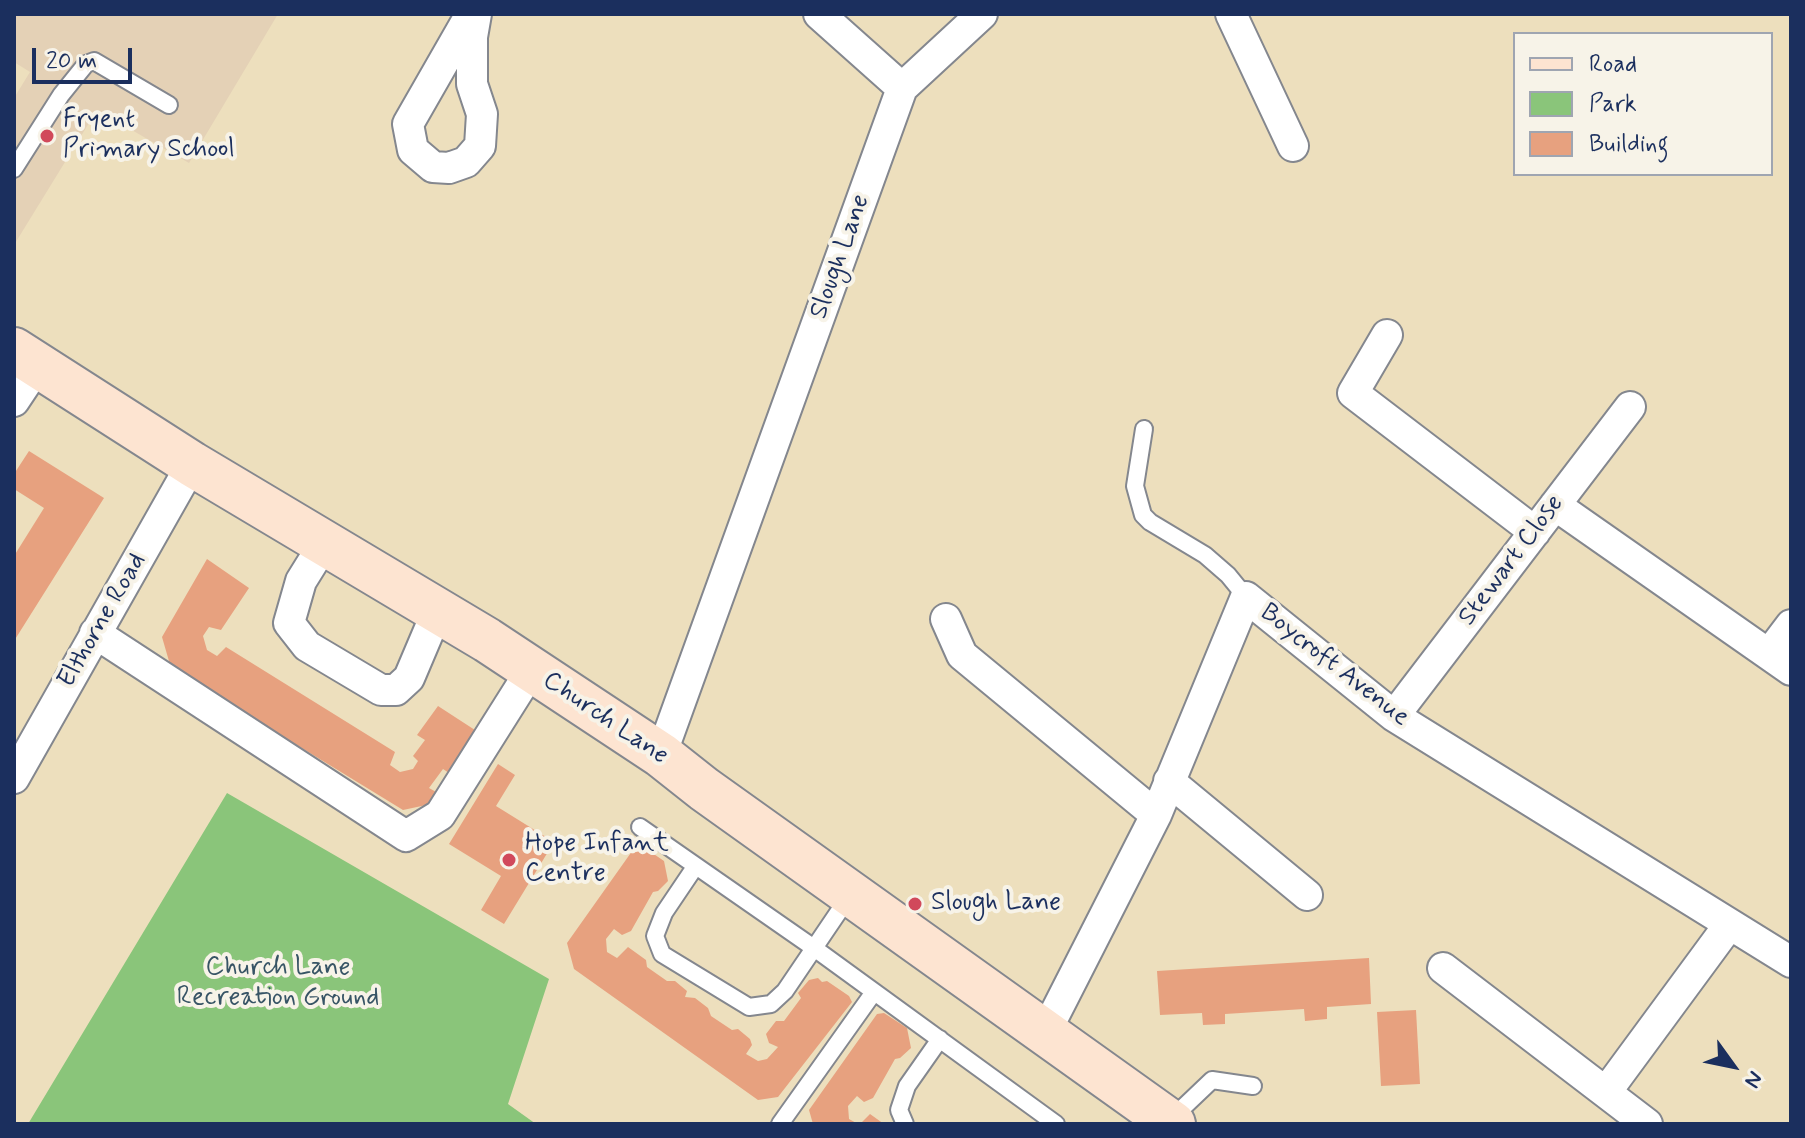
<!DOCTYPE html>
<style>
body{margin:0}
#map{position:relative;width:1805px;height:1138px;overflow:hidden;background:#eddfbd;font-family:Mynerve,sans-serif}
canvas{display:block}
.frame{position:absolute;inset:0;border:16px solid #1b2f5e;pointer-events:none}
.legend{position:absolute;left:1513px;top:32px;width:260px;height:144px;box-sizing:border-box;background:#f7f3e8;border:2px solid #9fa5b1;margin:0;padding:10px 14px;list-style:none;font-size:24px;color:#1b2f5e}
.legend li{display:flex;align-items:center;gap:16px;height:40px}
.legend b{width:40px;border:2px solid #9fa5b1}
.north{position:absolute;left:1693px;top:1026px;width:80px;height:80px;-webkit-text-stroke:6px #f7f3e8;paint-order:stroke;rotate:123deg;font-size:22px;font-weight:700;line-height:32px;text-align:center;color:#1b2f5e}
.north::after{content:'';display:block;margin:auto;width:28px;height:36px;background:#1b2f5e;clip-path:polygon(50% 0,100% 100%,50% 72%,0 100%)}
.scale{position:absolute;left:32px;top:48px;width:100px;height:36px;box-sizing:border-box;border:4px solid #1b2f5e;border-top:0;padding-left:10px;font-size:24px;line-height:28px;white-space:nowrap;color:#1b2f5e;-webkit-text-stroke:6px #f7f3e8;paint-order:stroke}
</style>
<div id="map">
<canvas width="1805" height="1138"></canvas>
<div class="frame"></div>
<ul class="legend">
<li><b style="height:10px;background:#fde4d1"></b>Road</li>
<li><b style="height:22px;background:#8ac57a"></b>Park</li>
<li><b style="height:22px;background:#e7a17f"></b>Building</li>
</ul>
<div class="north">N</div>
<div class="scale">20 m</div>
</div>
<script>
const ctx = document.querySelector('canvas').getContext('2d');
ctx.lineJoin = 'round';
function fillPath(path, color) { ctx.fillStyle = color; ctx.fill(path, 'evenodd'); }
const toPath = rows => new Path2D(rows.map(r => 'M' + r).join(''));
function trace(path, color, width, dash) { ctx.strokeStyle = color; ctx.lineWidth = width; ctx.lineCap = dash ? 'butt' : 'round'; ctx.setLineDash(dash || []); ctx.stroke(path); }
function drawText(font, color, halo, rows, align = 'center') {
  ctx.font = font + ' Mynerve,sans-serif'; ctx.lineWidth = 8; ctx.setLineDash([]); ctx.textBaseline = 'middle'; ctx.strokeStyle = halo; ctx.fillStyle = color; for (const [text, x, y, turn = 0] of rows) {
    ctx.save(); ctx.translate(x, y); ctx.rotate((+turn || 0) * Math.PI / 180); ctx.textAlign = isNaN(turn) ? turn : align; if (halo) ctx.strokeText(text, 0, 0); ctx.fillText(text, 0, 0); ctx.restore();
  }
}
fillPath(toPath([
 [14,14,278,14,189,163,97,110,14,245,14,98,30,72,14,62]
]), '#e4d1b6');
fillPath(toPath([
 [227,793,549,979,508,1104,536,1124,28,1124]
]), '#8ac57a');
fillPath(toPath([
 [29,451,104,498,14,641,14,556,44,508,14,489,14,474],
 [207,559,249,588,221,630,209,627,203,636,207,650,217,656,226,647,395,752,390,765,400,772,413,769,418,761,413,756,425,740,417,735,438,706,478,732,449,773,443,769,429,788,438,793,431,804,403,810,171,668,162,637],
 [498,764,515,775,496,806,554,842,504,924,481,910,501,876,449,844],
 [642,846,664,861,668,881,658,891,653,892,631,931,622,935,614,929,606,939,607,952,617,958,628,947,646,960,647,967,667,981,675,981,687,991,685,997,695,998,708,1008,711,1016,732,1030,738,1029,750,1039,752,1045,746,1054,758,1061,767,1059,778,1047,769,1043,766,1034,776,1021,784,1021,801,998,798,993,809,980,818,978,822,982,827,981,849,996,852,1002,778,1097,758,1100,574,969,567,943,635,847],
 [1369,958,1371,1004,1327,1007,1327,1019,1305,1021,1304,1009,1225,1014,1225,1024,1203,1025,1202,1013,1160,1015,1157,971],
 [1416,1010,1420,1084,1381,1086,1377,1012],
 [884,1013,907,1028,911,1048,900,1058,895,1059,873,1098,864,1102,857,1096,848,1106,849,1119,858,1124,813,1124,809,1110,877,1014],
 [870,1114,884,1124,860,1124]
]), '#e7a17f');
const lane = toPath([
 [14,169,61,95,86,64,94,61,169,105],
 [1144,429,1135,486,1143,515,1150,522,1205,555,1228,575,1246,597],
 [640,827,814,948,1056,1124],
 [695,867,664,913,655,936,662,954,749,1007,771,1004,785,991,850,895],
 [1171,1119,1212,1080,1253,1086],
 [780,1124,874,992],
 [905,1124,899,1110,907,1086,940,1039]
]);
const street = toPath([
 [471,14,408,124,413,150,433,167,449,168,466,162,480,146,482,114,472,84,472,37,476,14],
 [819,14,902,88],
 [1231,14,1293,146],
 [1387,335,1353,393,1535,532],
 [14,401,38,365],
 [1555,505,1791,670],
 [324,544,301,581,289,623,307,646,381,690,396,690,409,678,437,612],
 [946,619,962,655,1156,815],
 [95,633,406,836,440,815,532,669],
 [1769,654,1791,625],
 [1394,716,1630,407],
 [661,755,902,88,982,14],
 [14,778,192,464],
 [1169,781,1307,895],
 [1443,968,1647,1124],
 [1045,1033,1156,815,1246,597,1394,716,1791,962],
 [1606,1092,1729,925]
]);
const secondary = toPath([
 [14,350,192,464,487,640,661,755,704,789,1173,1124]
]);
trace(lane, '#84878e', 20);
trace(street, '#84878e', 34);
trace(secondary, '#84878e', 48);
trace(lane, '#fff', 16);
trace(street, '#fff', 30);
trace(secondary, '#fde4d1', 44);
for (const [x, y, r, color] of [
 [47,136,8,"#d1495b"],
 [509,860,8,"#d1495b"],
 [915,904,8,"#d1495b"]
]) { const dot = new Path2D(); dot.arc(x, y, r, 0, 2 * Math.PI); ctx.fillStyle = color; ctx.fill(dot); trace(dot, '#f7f3e8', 3); }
drawText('26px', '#1b2f5e', '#f7f3e8', [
 ["Fryent",63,121],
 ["Primary School",63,151],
 ["Hope Infant",525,845],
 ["Centre",525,875],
 ["Slough Lane",931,904]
], 'left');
drawText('26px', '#1b2f5e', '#f7f3e8', [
 ["Slough Lane",841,257,-70],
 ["Stewart Close",1512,561,-53],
 ["Elthorne Road",103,621,-60],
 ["Boycroft Avenue",1334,666,38],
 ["Church Lane",605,719,34]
]);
drawText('26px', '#375465', '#f7f3e8', [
 ["Church Lane",278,969],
 ["Recreation Ground",278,999]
]);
</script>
